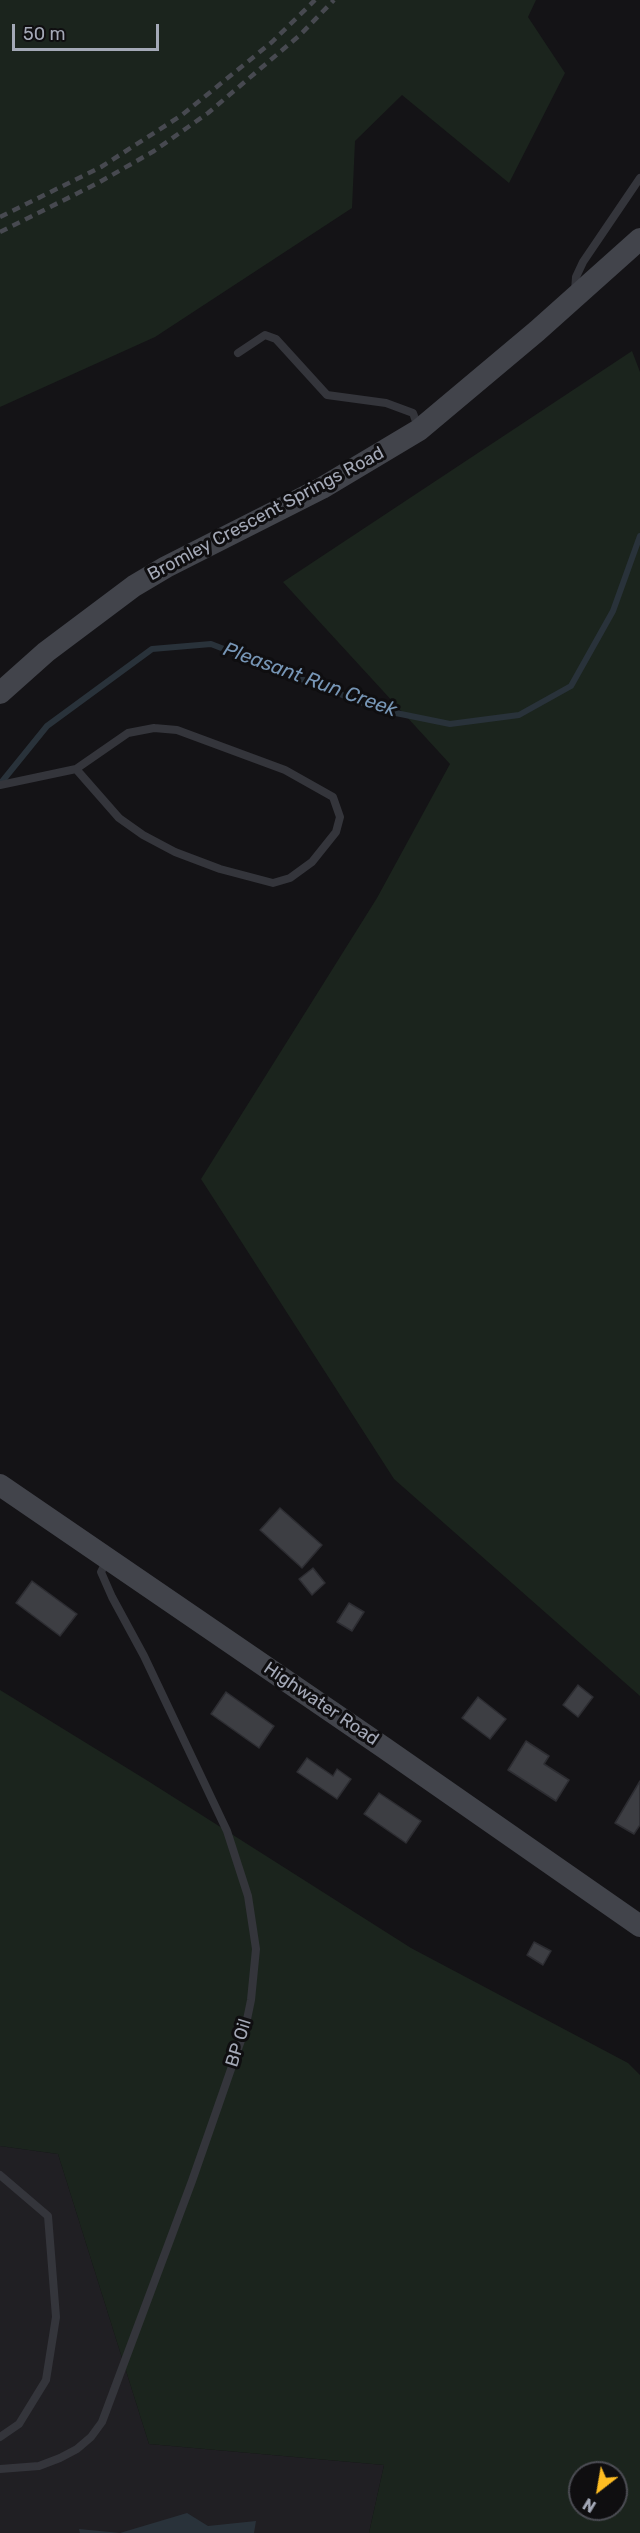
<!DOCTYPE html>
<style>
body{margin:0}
#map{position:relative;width:640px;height:2533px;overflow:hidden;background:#141316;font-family:Rubik,sans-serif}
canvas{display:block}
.north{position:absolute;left:568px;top:2461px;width:60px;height:60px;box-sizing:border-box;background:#0f0e10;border:2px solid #4b4c53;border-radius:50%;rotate:211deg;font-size:16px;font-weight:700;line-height:24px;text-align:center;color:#a4a9b7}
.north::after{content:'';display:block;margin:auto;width:21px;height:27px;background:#ffbd22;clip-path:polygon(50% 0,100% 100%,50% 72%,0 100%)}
.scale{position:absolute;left:12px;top:24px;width:147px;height:27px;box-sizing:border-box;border:3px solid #a4a9b7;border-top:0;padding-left:8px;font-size:18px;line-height:21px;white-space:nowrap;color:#a4a9b7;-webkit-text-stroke:4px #0f0e10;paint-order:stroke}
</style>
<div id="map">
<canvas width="640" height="2533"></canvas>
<div class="north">N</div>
<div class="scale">50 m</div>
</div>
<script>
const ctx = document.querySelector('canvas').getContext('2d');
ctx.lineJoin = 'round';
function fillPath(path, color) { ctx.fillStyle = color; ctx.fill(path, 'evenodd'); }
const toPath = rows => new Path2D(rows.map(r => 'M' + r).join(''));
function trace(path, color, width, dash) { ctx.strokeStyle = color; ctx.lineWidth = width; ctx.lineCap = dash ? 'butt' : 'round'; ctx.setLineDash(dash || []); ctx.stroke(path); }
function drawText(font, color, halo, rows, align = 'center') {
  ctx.font = font + ' Rubik,sans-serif'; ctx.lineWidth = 6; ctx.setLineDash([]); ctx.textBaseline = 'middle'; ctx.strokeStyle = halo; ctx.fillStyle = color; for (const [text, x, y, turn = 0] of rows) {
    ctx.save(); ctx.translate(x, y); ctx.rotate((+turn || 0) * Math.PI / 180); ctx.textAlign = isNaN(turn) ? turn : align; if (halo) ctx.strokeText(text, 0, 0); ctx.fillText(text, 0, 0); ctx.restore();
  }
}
fillPath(toPath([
 [0,2146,58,2154,149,2444,384,2465,369,2533,0,2533]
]), '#201f23');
fillPath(toPath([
 [0,0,536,0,528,17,565,73,509,183,402,95,355,141,352,208,155,337,0,407],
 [632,351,640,372,640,1696,394,1479,201,1179,377,898,450,764,283,582],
 [0,1690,148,1781,411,1948,628,2063,640,2075,640,2533,369,2533,384,2465,149,2444,58,2154,0,2146],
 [580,2473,616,2473,616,2509,580,2509]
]), '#1b241d');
fillPath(toPath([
 [187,2513,208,2526,256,2521,254,2533,80,2533,79,2529,120,2533]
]), '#29323a');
trace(toPath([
 [0,784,47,726,152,649,211,644,381,710,450,724,519,715,571,686,613,611,640,536]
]), '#29323a', 6);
const building = toPath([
 [280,1508,322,1545,302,1568,260,1530,280,1508],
 [313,1568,325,1583,312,1595,299,1579,313,1568],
 [32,1581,77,1614,60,1636,16,1603,32,1581],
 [349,1603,364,1612,352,1631,337,1622,349,1603],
 [578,1685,593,1697,578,1717,563,1705,578,1685],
 [226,1692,274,1726,259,1748,211,1714,226,1692],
 [478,1697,506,1719,490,1739,462,1718,478,1697],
 [526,1741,549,1756,544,1764,569,1780,556,1801,508,1770,526,1741],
 [307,1758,333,1776,337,1769,351,1779,337,1799,297,1772,307,1758],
 [640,1781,640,1825,634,1834,615,1823,640,1781],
 [379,1793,421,1821,406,1843,364,1814,379,1793],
 [534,1942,551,1951,543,1965,527,1955,534,1942]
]);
fillPath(building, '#3d3e43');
trace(building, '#2d2d32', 1.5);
trace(toPath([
 [575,291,576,277,583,262,640,178],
 [238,353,265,335,276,339,327,395,386,403,413,413,418,427],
 [154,728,177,730,285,770,333,797,340,817,336,832,312,862,290,878,273,883,220,869,175,852,143,835,119,818,76,769,128,733,154,728],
 [0,785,76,769],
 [0,2175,48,2216,56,2317,46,2380,19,2424,0,2437],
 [0,2469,39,2466,60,2458,77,2449,91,2437,102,2422,192,2181,245,2029,251,2000,256,1949,248,1896,227,1831,144,1656,112,1597,101,1572,107,1560]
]), '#34353b', 8);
trace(toPath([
 [0,693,46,652,134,586,166,567,322,488,419,430,537,331,640,239],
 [0,1485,383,1747,640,1926]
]), '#42444b', 22);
trace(toPath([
 [0,217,101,167,182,115,272,42,315,0],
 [0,232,98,183,154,151,208,113,300,35,334,0]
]), '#474950', 4.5, [8, 6]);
drawText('18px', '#a4a9b7', '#0f0e10', [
 ["Bromley Crescent Springs Road",266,514,-28],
 ["Highwater Road",321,1704,34],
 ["BP Oil",239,2043,-73]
]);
drawText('italic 20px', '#7796b6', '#0f0e10', [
 ["Pleasant Run Creek",310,680,20]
]);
</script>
